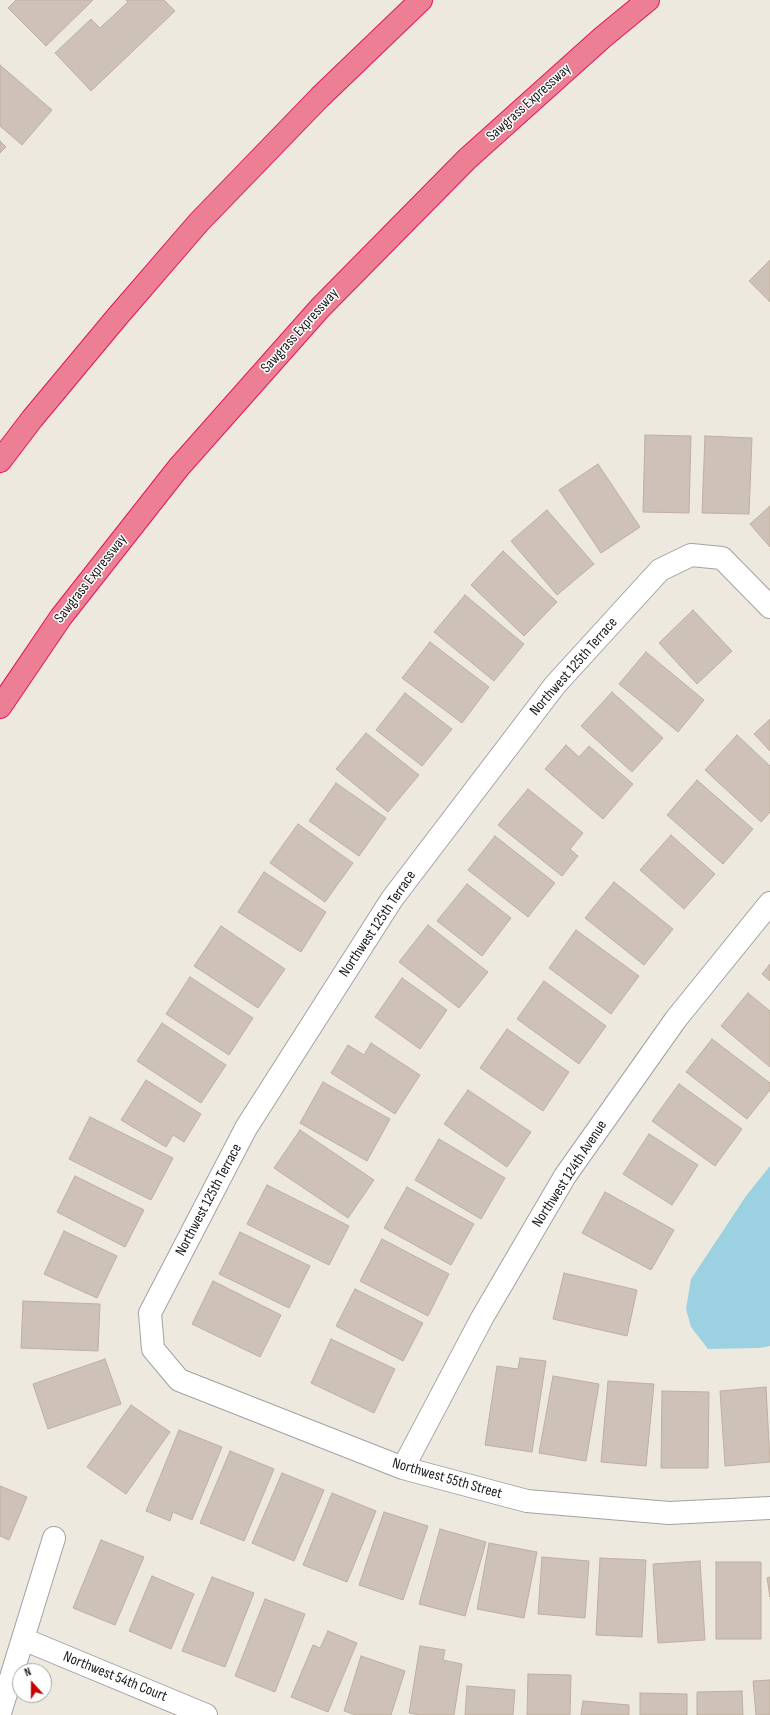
<!DOCTYPE html>
<style>
body{margin:0}
#map{position:relative;width:770px;height:1715px;overflow:hidden;background:#eee9df;font-family:"Sofia Sans Condensed",sans-serif}
canvas{display:block}
.north{position:absolute;left:12px;top:1663px;width:40px;height:40px;box-sizing:border-box;background:#fff;border:1px solid #a4a4a4;border-radius:50%;rotate:339deg;font-size:11px;font-weight:700;line-height:16px;text-align:center;color:#1b1b1b}
.north::after{content:'';display:block;margin:auto;width:14px;height:18px;background:#c60001;clip-path:polygon(50% 0,100% 100%,50% 72%,0 100%)}
</style>
<div id="map">
<canvas width="770" height="1715"></canvas>
<div class="north">N</div>
</div>
<script>
const ctx = document.querySelector('canvas').getContext('2d');
ctx.lineJoin = 'round';
function fillPath(path, color) { ctx.fillStyle = color; ctx.fill(path, 'evenodd'); }
const toPath = rows => new Path2D(rows.map(r => 'M' + r).join(''));
function trace(path, color, width, dash) { ctx.strokeStyle = color; ctx.lineWidth = width; ctx.lineCap = dash ? 'butt' : 'round'; ctx.setLineDash(dash || []); ctx.stroke(path); }
function drawText(font, color, halo, rows, align = 'center') {
  ctx.font = font + ' "Sofia Sans Condensed",sans-serif'; ctx.lineWidth = 3; ctx.setLineDash([]); ctx.textBaseline = 'middle'; ctx.strokeStyle = halo; ctx.fillStyle = color; for (const [text, x, y, turn = 0] of rows) {
    ctx.save(); ctx.translate(x, y); ctx.rotate((+turn || 0) * Math.PI / 180); ctx.textAlign = isNaN(turn) ? turn : align; if (halo) ctx.strokeText(text, 0, 0); ctx.fillText(text, 0, 0); ctx.restore();
  }
}
fillPath(toPath([
 [770,1166,770,1346,760,1348,708,1349,691,1327,686,1309,691,1279,746,1196]
]), '#9bd1e0');
const building = toPath([
 [16,0,93,0,46,46,8,8,16,0],
 [126,0,164,0,175,11,91,91,55,53,91,19,100,28,128,2,126,0],
 [0,65,52,110,22,145,0,126,0,65],
 [0,141,6,147,0,153,0,141],
 [770,260,770,302,749,281,770,260],
 [645,435,691,436,689,513,643,512,645,435],
 [705,436,752,438,749,514,702,513,705,436],
 [598,464,640,527,601,553,559,490,598,464],
 [770,506,770,547,750,524,770,506],
 [547,510,594,564,557,595,511,541,547,510],
 [503,551,557,602,524,636,471,585,503,551],
 [465,595,524,644,494,681,434,632,465,595],
 [693,610,732,651,697,684,659,643,693,610],
 [430,642,489,687,462,723,402,678,430,642],
 [646,652,704,700,678,732,619,684,646,652],
 [612,692,663,738,632,772,581,726,612,692],
 [405,693,452,729,422,766,376,730,405,693],
 [770,719,770,751,754,734,770,719],
 [366,733,419,775,388,812,336,769,366,733],
 [737,735,770,766,770,812,761,822,705,770,737,735],
 [566,745,579,757,589,746,633,784,603,819,545,769,566,745],
 [697,780,753,829,723,864,667,815,697,780],
 [336,783,386,818,359,856,309,821,336,783],
 [528,789,583,833,570,849,578,856,562,876,498,825,528,789],
 [298,824,353,863,325,902,270,863,298,824],
 [671,835,715,874,684,909,640,870,671,835],
 [495,836,555,883,528,917,468,870,495,836],
 [264,872,326,912,301,952,238,912,264,872],
 [614,882,673,929,644,965,585,918,614,882],
 [467,884,511,918,482,956,437,921,467,884],
 [428,925,488,972,459,1008,399,962,428,925],
 [221,926,285,969,258,1008,194,966,221,926],
 [576,930,639,976,611,1014,549,968,576,930],
 [770,964,770,981,762,974,770,964],
 [190,977,253,1018,229,1055,166,1014,190,977],
 [402,978,447,1010,420,1049,375,1017,402,978],
 [544,981,606,1026,579,1064,517,1019,544,981],
 [748,993,770,1011,770,1067,721,1026,748,993],
 [162,1023,226,1065,201,1103,137,1061,162,1023],
 [507,1029,569,1072,543,1111,480,1068,507,1029],
 [712,1039,770,1083,770,1090,747,1119,686,1072,712,1039],
 [371,1043,420,1075,395,1114,331,1073,348,1045,364,1055,371,1043],
 [146,1080,201,1114,184,1142,173,1135,166,1147,121,1120,146,1080],
 [323,1082,390,1119,367,1161,300,1123,323,1082],
 [679,1084,742,1129,715,1166,652,1121,679,1084],
 [468,1090,531,1132,507,1167,444,1124,468,1090],
 [90,1117,173,1158,151,1200,69,1159,90,1117],
 [300,1130,374,1180,348,1218,274,1168,300,1130],
 [649,1134,698,1165,672,1205,623,1174,649,1134],
 [439,1139,505,1178,481,1219,415,1180,439,1139],
 [75,1176,144,1210,125,1247,57,1212,75,1176],
 [267,1185,349,1226,329,1265,247,1224,267,1185],
 [407,1187,474,1224,451,1265,384,1228,407,1187],
 [605,1192,674,1230,651,1270,582,1233,605,1192],
 [64,1231,117,1256,97,1298,44,1274,64,1231],
 [240,1232,310,1266,289,1308,219,1274,240,1232],
 [382,1239,449,1274,428,1316,360,1281,382,1239],
 [564,1273,637,1290,627,1336,553,1319,564,1273],
 [213,1281,281,1315,260,1357,192,1324,213,1281],
 [355,1289,423,1323,403,1361,336,1326,355,1289],
 [23,1301,100,1304,98,1351,21,1348,23,1301],
 [331,1339,395,1369,374,1413,311,1383,331,1339],
 [520,1358,546,1361,532,1452,485,1445,497,1366,518,1369,520,1358],
 [105,1359,121,1404,48,1429,33,1384,105,1359],
 [553,1376,599,1384,586,1461,539,1453,553,1376],
 [608,1381,654,1384,646,1466,601,1462,608,1381],
 [766,1387,770,1462,725,1466,720,1391,766,1387],
 [662,1391,709,1392,708,1468,661,1468,662,1391],
 [131,1405,170,1432,126,1494,87,1467,131,1405],
 [179,1430,222,1447,192,1520,173,1512,170,1521,146,1511,179,1430],
 [230,1451,274,1469,244,1541,200,1523,230,1451],
 [282,1473,324,1490,294,1561,252,1543,282,1473],
 [0,1486,27,1497,9,1540,0,1536,0,1486],
 [332,1493,376,1511,347,1582,303,1565,332,1493],
 [384,1512,428,1526,403,1600,359,1585,384,1512],
 [440,1529,486,1542,465,1616,419,1604,440,1529],
 [101,1540,144,1557,115,1625,73,1608,101,1540],
 [489,1543,537,1552,524,1618,477,1609,489,1543],
 [542,1557,589,1561,585,1618,538,1614,542,1557],
 [600,1558,646,1560,642,1637,596,1635,600,1558],
 [700,1561,705,1640,658,1643,653,1564,700,1561],
 [716,1562,761,1562,761,1639,716,1639,716,1562],
 [152,1576,194,1594,171,1649,129,1631,152,1576],
 [212,1577,254,1593,225,1667,182,1651,212,1577],
 [770,1577,770,1597,767,1578,770,1577],
 [265,1599,305,1614,275,1692,235,1676,265,1599],
 [328,1631,357,1643,328,1712,291,1697,313,1645,320,1648,328,1631],
 [420,1646,445,1650,443,1660,462,1664,454,1715,420,1715,409,1713,420,1646],
 [361,1656,405,1671,391,1715,356,1715,344,1711,361,1656],
 [528,1674,571,1675,570,1715,527,1715,528,1674],
 [770,1680,770,1715,756,1715,753,1681,770,1680],
 [467,1686,515,1690,513,1715,465,1715,467,1686],
 [742,1691,743,1715,697,1715,697,1692,742,1691],
 [640,1693,687,1694,687,1715,640,1715,640,1693],
 [583,1701,629,1705,629,1715,581,1715,583,1701]
]);
fillPath(building, '#cec1b8');
trace(building, '#c0aea1', 1);
const minor = toPath([
 [770,607,722,558,691,555,660,570,555,685,392,899,246,1128,150,1313,153,1349,179,1380,403,1468,527,1501,669,1513,770,1508],
 [403,1468,482,1318,565,1176,676,1019,770,903],
 [23,1639,206,1715],
 [0,1713,54,1538]
]);
const highway = toPath([
 [0,461,32,419,117,317,199,222,320,97,421,0],
 [0,707,61,617,179,467,320,308,467,159,603,37,648,0]
]);
trace(minor, '#a2a2a2', 24);
trace(highway, '#e3155d', 24);
trace(minor, '#fff', 22);
trace(highway, '#ed7f94', 22);
drawText('15px', '#1b1b1b', '#fff', [
 ["Sawgrass Expressway",529,103,-42],
 ["Sawgrass Expressway",300,331,-48],
 ["Sawgrass Expressway",91,579,-52],
 ["Northwest 125th Terrace",574,667,-49],
 ["Northwest 125th Terrace",378,924,-56],
 ["Northwest 124th Avenue",570,1174,-57],
 ["Northwest 125th Terrace",209,1200,-62],
 ["Northwest 55th Street",447,1479,16],
 ["Northwest 54th Court",115,1677,22]
]);
</script>
